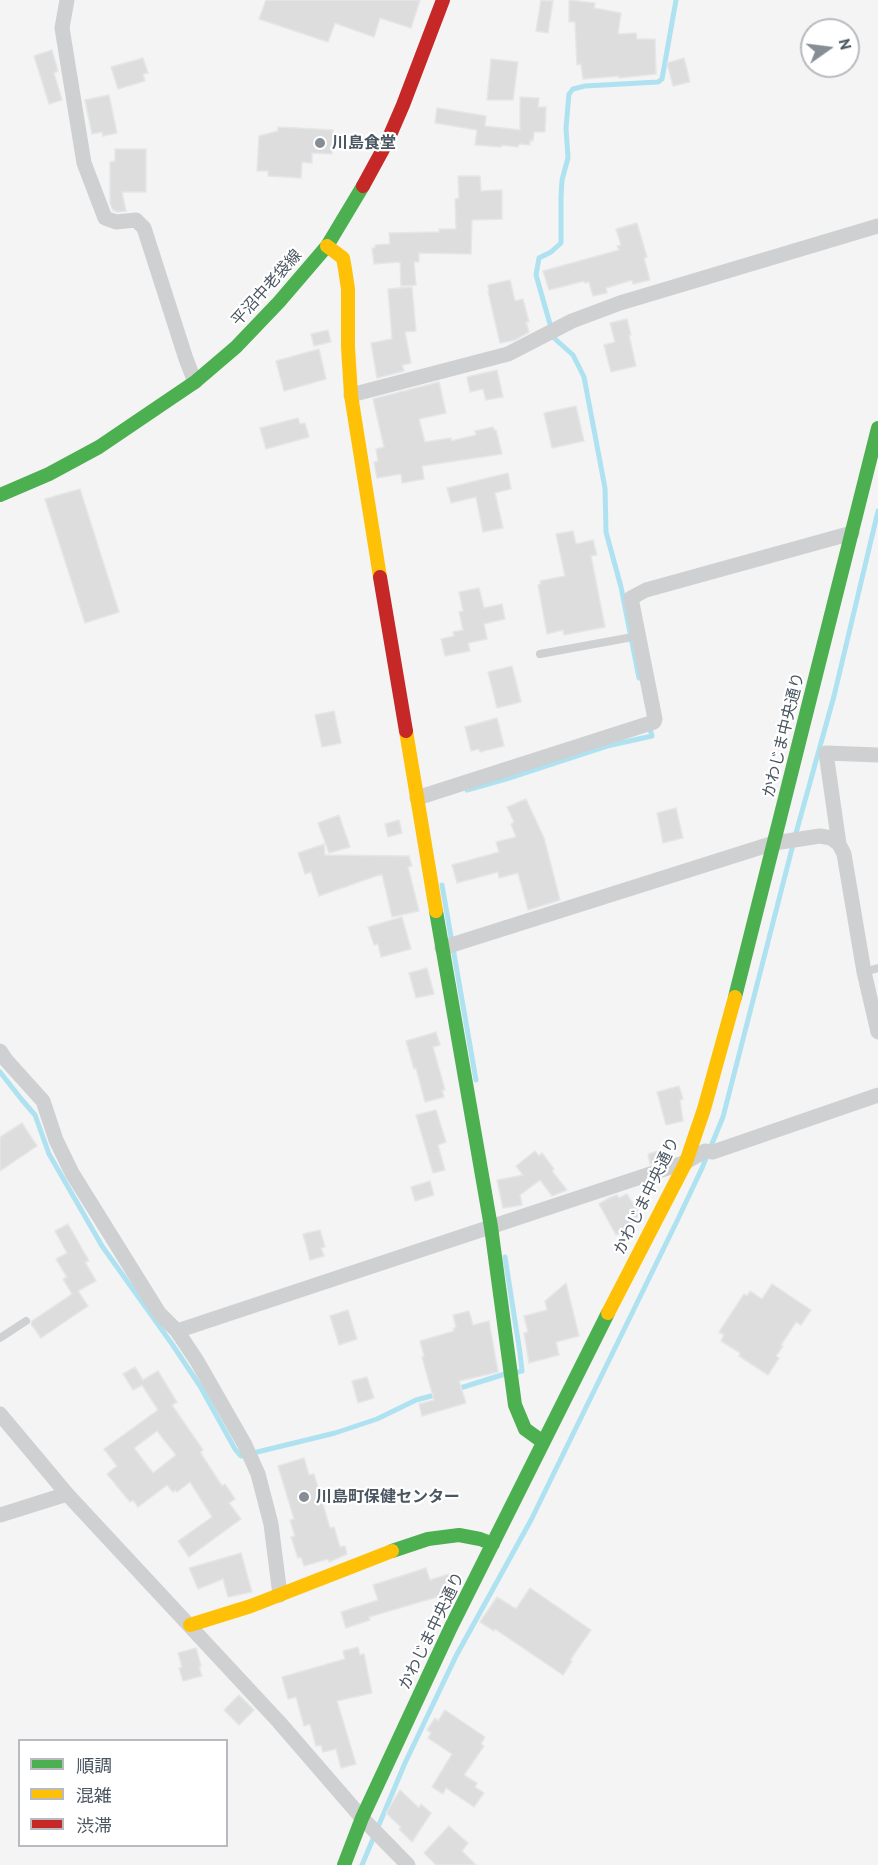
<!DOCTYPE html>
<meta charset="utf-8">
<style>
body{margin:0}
#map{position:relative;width:878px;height:1865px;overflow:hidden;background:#f4f4f4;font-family:"PT Sans","Noto Sans JP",sans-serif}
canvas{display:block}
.legend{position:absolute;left:18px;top:1739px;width:210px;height:108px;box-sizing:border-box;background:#fff;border:2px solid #b7bbc0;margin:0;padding:8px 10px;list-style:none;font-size:18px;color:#4a5661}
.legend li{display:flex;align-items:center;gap:12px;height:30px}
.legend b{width:30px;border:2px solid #b7bbc0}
.north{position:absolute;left:800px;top:18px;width:60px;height:60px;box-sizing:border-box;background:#fff;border:2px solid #b7bbc0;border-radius:50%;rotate:76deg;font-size:16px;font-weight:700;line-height:24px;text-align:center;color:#4a5661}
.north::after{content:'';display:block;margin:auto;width:21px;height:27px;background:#868d94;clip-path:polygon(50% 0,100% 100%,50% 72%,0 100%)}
</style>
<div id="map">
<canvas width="878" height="1865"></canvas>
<ul class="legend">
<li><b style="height:8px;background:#4caf50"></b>順調</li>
<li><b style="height:8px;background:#ffc107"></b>混雑</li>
<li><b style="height:8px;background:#c62828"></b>渋滞</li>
</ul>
<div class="north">N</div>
</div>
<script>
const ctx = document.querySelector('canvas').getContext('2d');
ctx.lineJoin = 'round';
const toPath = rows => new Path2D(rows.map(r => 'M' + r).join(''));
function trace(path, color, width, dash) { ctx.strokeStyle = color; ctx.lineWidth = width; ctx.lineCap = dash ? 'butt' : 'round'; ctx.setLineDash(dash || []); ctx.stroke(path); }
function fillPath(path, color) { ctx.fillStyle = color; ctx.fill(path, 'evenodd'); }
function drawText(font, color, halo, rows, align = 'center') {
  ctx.font = font + ' "PT Sans","Noto Sans JP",sans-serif'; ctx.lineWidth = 4.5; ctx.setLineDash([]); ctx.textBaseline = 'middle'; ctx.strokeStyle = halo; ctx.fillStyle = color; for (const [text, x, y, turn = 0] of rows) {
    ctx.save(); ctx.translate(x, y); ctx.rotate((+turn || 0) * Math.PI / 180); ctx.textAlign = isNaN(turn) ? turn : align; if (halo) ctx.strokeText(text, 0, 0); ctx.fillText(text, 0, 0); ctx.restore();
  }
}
trace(toPath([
 [639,678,621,587,606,532,605,488,584,377,573,355,554,338,536,275,539,258,551,252,561,243,561,197,562,180,568,158,566,128,569,94,573,89,585,86,658,82,662,79,676,0],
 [467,790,506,779,607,746,652,736,649,725],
 [442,885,476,1080],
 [0,1072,22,1100,35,1115,49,1154,102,1246,172,1344,200,1386,235,1449,241,1456,335,1433,377,1419,416,1400,439,1394],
 [505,1257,520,1353,522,1371,514,1373],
 [457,1389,505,1374],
 [362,1865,405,1763,456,1656,531,1520,678,1219,702,1168,723,1117,796,833,834,696,878,511]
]), '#aee2f0', 5);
const building = toPath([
 [266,0,420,0,411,28,380,18,374,37,335,23,328,42,259,19,266,0],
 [541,0,553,1,548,33,536,31,541,0],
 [569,0,595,3,594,8,621,13,618,34,636,33,637,39,655,39,656,74,619,78,619,76,583,79,581,64,577,65,575,22,569,22,569,0],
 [52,50,58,71,54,73,62,100,49,104,34,56,52,50],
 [143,58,148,73,143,74,145,81,118,89,111,67,143,58],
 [684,58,690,82,673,86,667,63,684,58],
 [491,59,518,62,513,100,487,100,491,59],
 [109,95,117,133,103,136,102,132,92,134,85,100,109,95],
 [520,97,539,98,538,107,546,107,545,132,534,132,533,141,530,140,530,145,519,144,518,147,502,145,501,147,475,145,477,130,435,123,437,108,486,116,485,126,520,130,520,97],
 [278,127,333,130,332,154,312,153,312,163,302,162,301,178,268,176,268,171,257,171,259,136,278,131,278,127],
 [115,149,146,149,146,192,122,192,126,211,117,212,113,210,110,203,110,162,115,161,115,149],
 [458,176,480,176,481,191,502,190,502,219,472,220,471,254,419,253,419,262,414,262,416,285,401,286,400,262,374,264,372,248,375,248,375,245,390,244,389,233,439,232,439,229,456,229,455,199,459,198,458,176],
 [637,223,647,257,644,258,650,280,633,284,632,280,606,288,607,293,593,296,589,282,585,283,584,281,549,290,543,271,619,250,617,246,621,245,616,229,637,223],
 [510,280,515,301,523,299,529,322,526,322,529,332,515,340,500,343,488,291,489,291,488,285,510,280],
 [412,287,416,331,405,332,411,363,402,365,404,371,377,378,371,343,392,339,388,289,412,287],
 [627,319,631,335,629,335,636,366,611,372,604,345,615,342,610,323,627,319],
 [328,330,331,342,314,346,311,334,328,330],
 [319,349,326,379,284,391,276,361,319,349],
 [497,370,503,397,486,400,483,389,470,392,467,377,497,370],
 [439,382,446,413,419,419,425,442,451,438,451,441,476,435,475,431,493,427,494,430,496,430,502,454,422,466,424,479,402,483,401,474,377,478,374,462,378,461,376,449,384,447,373,399,439,382],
 [576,406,584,441,552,448,544,413,576,406],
 [298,418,300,424,305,423,309,437,266,449,260,428,298,418],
 [508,473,511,489,495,493,503,528,483,532,476,497,451,503,447,488,508,473],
 [80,489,119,612,85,623,45,499,80,489],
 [573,531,576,544,593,540,597,555,591,556,605,627,564,635,563,630,547,634,538,585,541,584,540,581,565,576,556,534,573,531],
 [479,588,484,608,502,604,505,619,484,624,487,639,468,643,470,651,445,656,441,639,454,636,453,632,463,630,459,612,463,611,459,592,479,588],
 [512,666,521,702,497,708,488,672,512,666],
 [334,711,341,743,322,747,315,715,334,711],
 [497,718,504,746,480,752,479,749,471,751,465,727,497,718],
 [526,799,544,838,560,900,528,910,518,873,499,878,498,872,457,883,452,865,499,852,496,842,516,837,511,824,514,822,507,807,526,799],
 [676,808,683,838,663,843,657,813,676,808],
 [339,815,350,847,329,853,318,823,339,815],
 [399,820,402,833,388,837,385,824,399,820],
 [324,844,325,855,409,856,412,866,408,867,419,911,392,917,382,874,319,896,311,872,305,874,298,853,324,844],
 [402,917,411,949,381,957,378,944,374,945,368,927,402,917],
 [427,968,434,994,416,998,409,973,427,968],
 [436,1032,440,1045,433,1047,445,1090,442,1090,444,1097,425,1102,416,1068,414,1069,406,1041,436,1032],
 [679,1086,683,1099,680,1100,683,1121,666,1125,657,1092,679,1086],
 [436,1110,446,1142,438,1145,445,1170,433,1173,416,1115,436,1110],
 [22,1123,37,1146,0,1171,0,1137,22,1123],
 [665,1149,668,1158,650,1164,648,1154,665,1149],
 [535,1151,539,1156,542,1153,554,1169,552,1171,567,1190,552,1196,540,1180,520,1195,522,1205,503,1208,497,1180,523,1175,516,1166,535,1151],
 [430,1181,434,1195,415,1201,411,1187,430,1181],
 [627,1194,640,1215,632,1220,634,1224,616,1235,599,1204,609,1198,617,1195,619,1198,627,1194],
 [68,1224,89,1261,85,1262,96,1281,78,1291,88,1306,41,1338,31,1324,32,1321,72,1294,63,1279,67,1277,56,1259,67,1253,55,1231,68,1224],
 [320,1230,325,1247,321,1248,324,1256,310,1260,303,1234,320,1230],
 [566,1283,579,1336,556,1342,559,1355,529,1363,524,1333,528,1332,524,1316,547,1310,545,1301,566,1283],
 [772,1284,811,1310,801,1325,796,1322,781,1345,783,1346,776,1356,779,1358,768,1375,739,1356,740,1353,721,1341,724,1335,719,1332,744,1294,747,1296,750,1291,762,1299,772,1284],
 [348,1310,357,1339,339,1345,330,1316,348,1310],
 [469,1311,473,1325,489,1321,498,1372,459,1381,466,1403,422,1416,419,1404,434,1400,422,1357,424,1356,420,1341,454,1331,453,1328,456,1328,453,1315,469,1311],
 [135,1367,143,1380,158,1371,177,1402,172,1405,203,1450,200,1452,222,1486,225,1484,235,1499,229,1503,241,1519,189,1557,178,1541,212,1517,190,1482,177,1492,175,1490,173,1492,167,1485,138,1507,133,1500,130,1502,107,1474,117,1466,104,1449,158,1410,142,1385,133,1390,123,1374,135,1367],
 [157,1431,176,1455,153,1473,134,1448,157,1431],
 [367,1377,374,1398,358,1403,352,1381,367,1377],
 [304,1458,309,1475,314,1474,330,1528,334,1527,340,1547,345,1546,347,1554,329,1562,328,1559,304,1566,301,1557,298,1558,291,1537,295,1536,290,1520,294,1519,278,1466,304,1458],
 [241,1553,252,1592,228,1597,223,1579,198,1589,189,1568,241,1553],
 [426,1568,430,1580,449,1574,454,1592,369,1617,370,1620,346,1628,341,1612,378,1600,373,1585,426,1568],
 [530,1588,591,1630,570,1660,572,1661,563,1675,495,1629,494,1631,480,1622,497,1597,516,1609,530,1588],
 [358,1647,360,1655,364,1654,372,1693,337,1701,356,1764,341,1768,336,1749,323,1752,321,1745,316,1746,310,1724,304,1726,296,1697,288,1699,282,1677,345,1659,343,1651,358,1647],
 [196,1648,201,1666,199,1667,202,1676,183,1681,179,1668,182,1667,178,1653,196,1648],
 [239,1695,254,1710,239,1725,224,1710,239,1695],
 [445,1710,485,1737,481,1744,484,1746,464,1775,477,1783,475,1787,484,1793,474,1807,446,1788,443,1794,432,1787,452,1754,428,1738,431,1733,427,1730,435,1718,438,1721,445,1710],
 [400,1790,419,1808,421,1804,431,1813,412,1842,399,1829,401,1827,386,1813,400,1790],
 [449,1826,468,1843,462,1851,476,1865,436,1865,424,1853,449,1826]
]);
fillPath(building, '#ddddde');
trace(building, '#e5e6e7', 1.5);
trace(toPath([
 [540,654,638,636],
 [864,972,878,968],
 [0,1338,26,1321]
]), '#ced0d2', 8);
trace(toPath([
 [67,0,62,28,84,163,105,218,116,222,136,220,144,228,186,359,195,382],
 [351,395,508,354,572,321,620,303,878,226],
 [417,798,654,722,655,719,631,598,646,590,852,533],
 [839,844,826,753,878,755],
 [442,948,774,843,820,836,831,838,839,844,844,854,864,972,878,1032],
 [0,1051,6,1060,43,1101,56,1140,72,1173,159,1313,177,1331,197,1361,245,1445,258,1474,271,1524,280,1595],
 [177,1331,686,1162,705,1151,713,1152,878,1095],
 [0,1414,67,1494,279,1722,362,1818,408,1865],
 [0,1515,67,1494]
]), '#ced0d2', 15);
trace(toPath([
 [0,495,49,474,99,447,195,382,236,347,279,302,327,246,363,186],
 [436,911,491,1227,515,1405,525,1429,543,1442],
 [735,997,878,428],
 [392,1551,428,1539,459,1535,480,1539,493,1544],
 [344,1865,362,1818,451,1627,608,1313]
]), '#4caf50', 14);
trace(toPath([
 [327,246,343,258,345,269,348,289,348,347,351,395,380,577],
 [406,731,436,911],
 [608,1313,686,1162,704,1109,735,997],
 [190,1625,251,1606,392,1551]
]), '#ffc107', 14);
trace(toPath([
 [363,186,387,142,403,105,443,0],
 [380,577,406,731]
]), '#c62828', 14);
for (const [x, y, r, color] of [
 [320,143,6,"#868d94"],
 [304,1497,6,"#868d94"]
]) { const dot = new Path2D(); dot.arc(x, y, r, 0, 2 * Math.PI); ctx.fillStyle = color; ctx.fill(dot); trace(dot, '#fff', 2); }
drawText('bold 16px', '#4a5661', '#fff', [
 ["川島食堂",332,143],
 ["川島町保健センター",316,1497]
], 'left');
drawText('16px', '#4a5661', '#fff', [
 ["平沼中老袋線",267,288,-48],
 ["かわじま中央通り",784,735,-76],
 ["かわじま中央通り",647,1196,-64],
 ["かわじま中央通り",432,1631,-64]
]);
</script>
